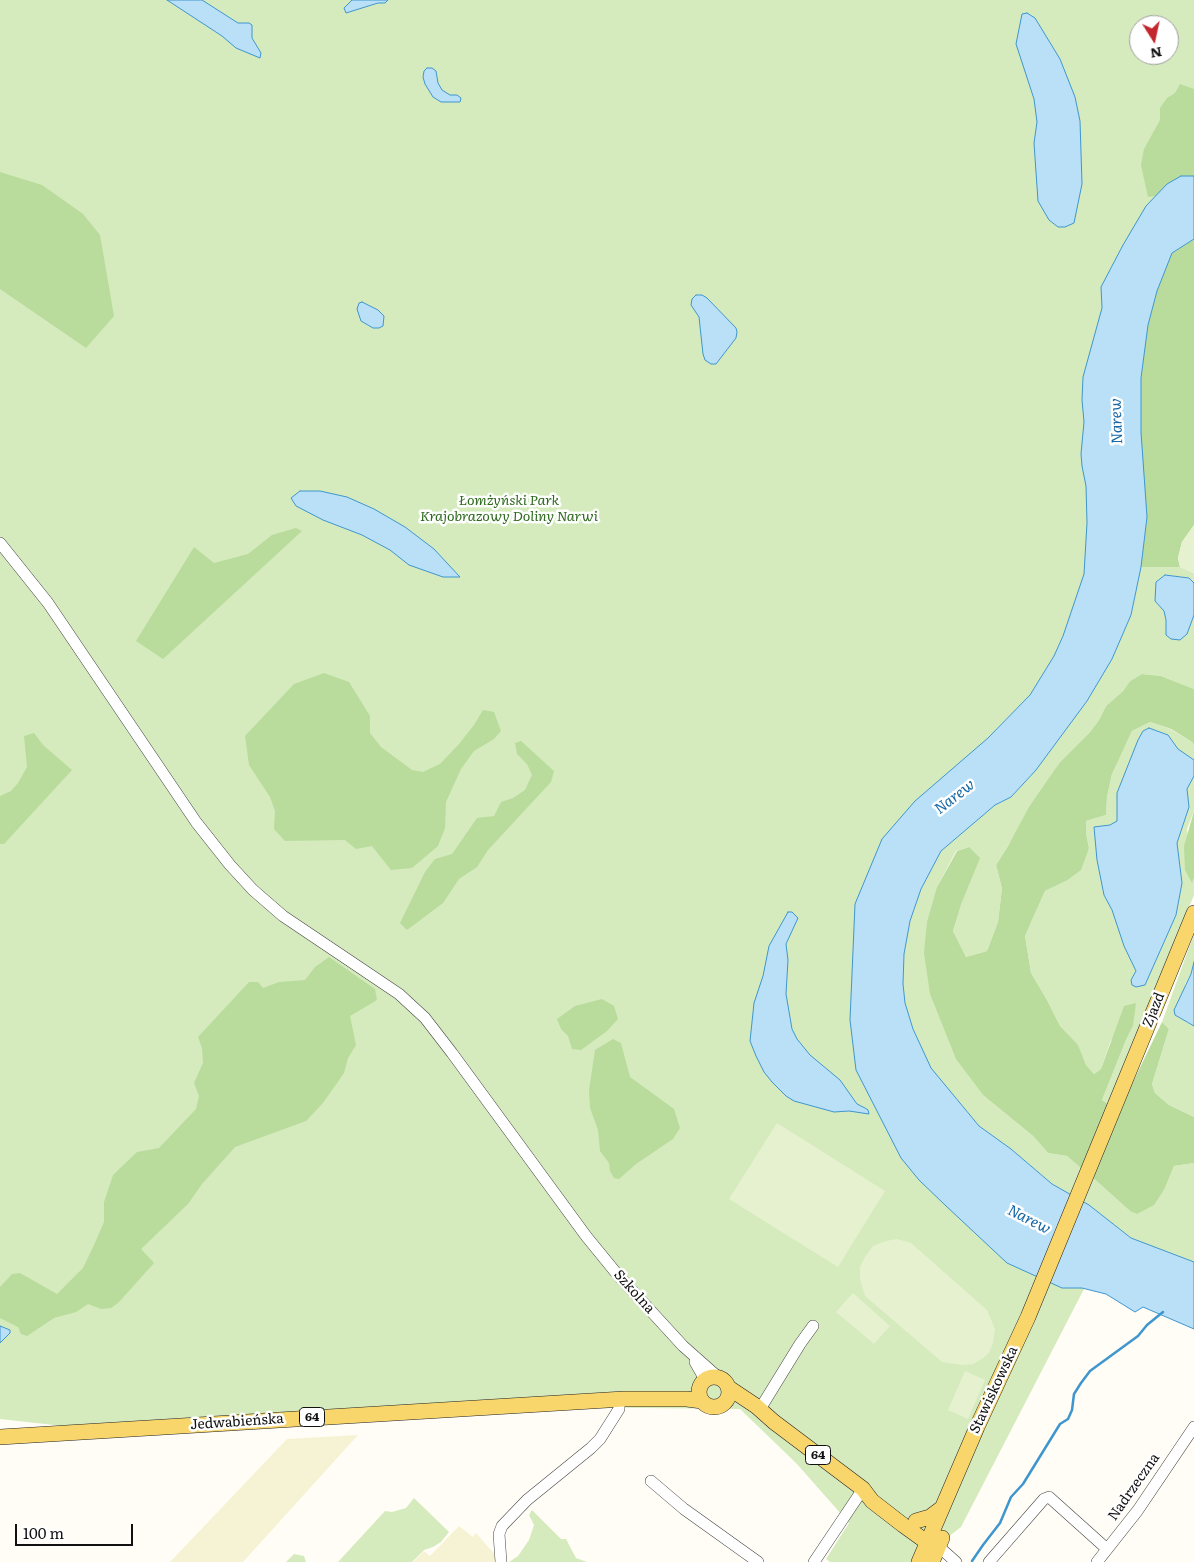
<!DOCTYPE html>
<meta charset="utf-8">
<style>
body{margin:0}
#map{position:relative;width:1194px;height:1562px;overflow:hidden;background:#fffdf5;font-family:Literata,serif}
canvas{display:block}
.north{position:absolute;left:1129px;top:15px;width:50px;height:50px;box-sizing:border-box;background:#fff;border:1px solid #a0a0a0;border-radius:50%;rotate:170deg;font-size:14px;font-weight:700;line-height:20px;text-align:center;color:#111}
.north::after{content:'';display:block;margin:auto;width:18px;height:22px;background:#c4262e;clip-path:polygon(50% 0,100% 100%,50% 72%,0 100%)}
.scale{position:absolute;left:15px;top:1524px;width:118px;height:22px;box-sizing:border-box;border:2px solid #111;border-top:0;padding-left:6px;font-size:15px;line-height:18px;white-space:nowrap;color:#111;-webkit-text-stroke:4px #fff;paint-order:stroke}
</style>
<div id="map">
<canvas width="1194" height="1562"></canvas>
<div class="north">N</div>
<div class="scale">100 m</div>
</div>
<script>
const ctx = document.querySelector('canvas').getContext('2d');
ctx.lineJoin = 'round';
function fillPath(path, color) { ctx.fillStyle = color; ctx.fill(path, 'evenodd'); }
const toPath = rows => new Path2D(rows.map(r => 'M' + r).join(''));
function trace(path, color, width, dash) { ctx.strokeStyle = color; ctx.lineWidth = width; ctx.lineCap = dash ? 'butt' : 'round'; ctx.setLineDash(dash || []); ctx.stroke(path); }
function drawText(font, color, halo, rows, align = 'center') {
  ctx.font = font + ' Literata,serif'; ctx.lineWidth = 5; ctx.setLineDash([]); ctx.textBaseline = 'middle'; ctx.strokeStyle = halo; ctx.fillStyle = color; for (const [text, x, y, turn = 0] of rows) {
    ctx.save(); ctx.translate(x, y); ctx.rotate((+turn || 0) * Math.PI / 180); ctx.textAlign = isNaN(turn) ? turn : align; if (halo) ctx.strokeText(text, 0, 0); ctx.fillText(text, 0, 0); ctx.restore();
  }
}
fillPath(toPath([
 [358,1435,243,1562,170,1562,287,1439],
 [459,1526,473,1537,476,1533,498,1558,493,1562,413,1562,424,1551,430,1556]
]), '#f6f3d4');
fillPath(toPath([
 [0,0,1194,0,1194,183,1105,522,1063,636,1054,656,1030,695,988,738,888,879,897,1097,1084,1289,961,1527,916,1562,830,1562,826,1559,849,1523,797,1464,740,1409,457,1406,72,1427,0,1419],
 [1139,25,1169,25,1169,55,1139,55],
 [1141,567,1180,567,1194,573,1194,689,1161,676,1142,674,1130,681,1123,691,1106,706,1099,720,1090,732,1060,762,996,865,1002,888,998,922,987,951,966,957,953,931,962,902,969,847,956,851,937,887,984,1096,1033,1136,1048,1153,1067,1156,1082,1169,1071,1195,1052,1184,1011,1149,979,1126,931,1069,913,1029,905,1003,903,984,904,954,910,921,921,889,941,851,995,805,1011,797,1036,770,1087,701,1112,659,1131,615],
 [1150,722,1170,729,1192,742,1194,745,1194,760,1177,749,1168,735,1149,728,1143,731,1117,793,1117,822,1110,825,1094,828,1104,895,1112,910,1124,946,1136,971,1131,980,1145,985,1176,915,1182,883,1177,843,1189,807,1187,789,1194,776,1194,811,1187,829,1192,882,1194,878,1194,895,1108,1104,1102,1100,1126,1040,1133,1026,1111,1040,1101,1069,1094,1074,1086,1065,1077,1045,1060,1026,1047,1000,1031,973,1025,936,1045,891,1066,881,1089,848,1086,833,1086,821,1106,815,1107,797,1112,774,1121,754,1132,731],
 [1194,934,1194,962,1191,974,1185,984,1186,1022,1194,1026,1194,1117,1169,1105,1155,1093,1152,1084,1169,1029,1162,1022],
 [1194,1163,1194,1262,1131,1238,1083,1201,1092,1177,1130,1211,1165,1188,1174,1166],
 [414,1498,449,1532,441,1542,433,1547,424,1550,412,1562,338,1562,385,1511,392,1512,406,1508],
 [532,1510,561,1539,566,1539,576,1558,587,1562,509,1562,518,1556,529,1540,534,1525,529,1515],
 [294,1554,304,1556,306,1562,286,1562]
]), '#d5ebbd');
fillPath(toPath([
 [1180,84,1194,89,1194,176,1181,176,1167,184,1156,196,1148,197,1141,165,1144,149,1160,120,1160,108,1167,98,1175,93],
 [0,172,42,185,83,214,100,235,114,316,86,348,0,289],
 [1194,239,1194,525,1182,542,1178,558,1180,567,1141,567,1147,517,1141,454,1141,379,1148,325,1157,291,1172,253],
 [296,528,302,531,163,659,136,641,194,547,214,563,248,554,272,535],
 [324,673,349,682,370,716,370,733,381,747,412,770,423,772,440,764,459,744,474,725,483,710,494,712,501,731,494,739,474,751,461,769,446,802,445,828,438,846,412,868,391,870,372,846,356,849,345,840,285,841,274,829,275,811,270,797,249,765,245,736,294,684],
 [1142,674,1161,676,1194,689,1194,745,1192,742,1171,729,1150,722,1132,731,1112,774,1107,797,1106,815,1086,821,1086,833,1089,848,1081,870,1066,881,1045,891,1025,936,1031,973,1047,1000,1060,1026,1078,1045,1086,1065,1094,1074,1101,1069,1124,1006,1136,1003,1133,1026,1126,1040,1102,1100,1108,1104,1082,1169,1067,1156,1048,1153,1033,1136,984,1096,956,1059,930,994,924,953,927,922,937,887,957,851,969,847,980,858,962,902,953,931,966,957,987,951,998,922,1002,888,996,865,1008,846,1029,807,1060,762,1090,732,1099,720,1106,706,1123,691,1130,681],
 [34,733,43,745,72,770,4,844,0,844,0,796,11,791,18,783,27,767,24,736],
 [521,741,554,771,551,782,488,850,477,867,459,879,443,903,407,930,400,923,425,872,435,859,452,854,477,818,494,816,501,802,513,798,525,790,532,775,527,764,517,754,515,743],
 [1194,811,1194,878,1192,883,1185,870,1184,846],
 [329,957,375,989,377,1000,350,1016,356,1045,348,1058,344,1073,323,1103,306,1121,235,1147,202,1184,188,1204,141,1249,154,1263,119,1302,111,1308,101,1309,88,1304,76,1312,54,1318,27,1336,21,1334,18,1327,0,1318,0,1287,12,1274,20,1273,57,1294,83,1268,94,1245,104,1222,104,1202,113,1175,137,1152,159,1148,196,1109,199,1096,194,1083,203,1063,202,1048,198,1037,249,982,258,982,263,988,279,982,305,980,315,967],
 [602,999,614,1006,618,1019,607,1031,581,1050,572,1049,568,1036,561,1029,557,1019,575,1006],
 [1162,1022,1169,1029,1152,1084,1155,1093,1169,1105,1194,1117,1194,1163,1174,1166,1165,1188,1154,1205,1137,1214,1130,1211,1092,1177,1120,1109],
 [613,1039,621,1043,630,1077,674,1109,680,1128,673,1139,636,1164,619,1179,614,1178,610,1171,609,1163,600,1151,598,1130,590,1108,589,1090,595,1050]
]), '#b9dc9c');
fillPath(toPath([
 [1194,525,1194,573,1180,567,1178,558,1182,542],
 [777,1123,885,1191,838,1267,729,1199],
 [897,1239,911,1243,987,1310,995,1329,993,1343,989,1353,982,1359,973,1364,962,1365,942,1362,865,1296,860,1279,860,1267,865,1257,873,1246,886,1241],
 [853,1293,890,1326,874,1344,836,1312],
 [965,1371,985,1380,968,1419,948,1410]
]), '#e6f2cf');
const water = toPath([
 [167,0,202,0,238,23,249,23,252,25,252,38,261,53,260,58,236,48,222,36,167,0],
 [352,0,388,0,385,3,378,3,346,13,344,8,352,0],
 [1027,13,1035,18,1060,59,1075,97,1080,121,1082,184,1074,223,1065,227,1058,227,1049,220,1038,201,1034,143,1037,122,1034,99,1016,44,1022,14,1027,13],
 [427,68,432,68,436,71,438,83,442,90,450,95,457,95,461,98,460,102,441,102,433,97,425,84,423,77,424,71,427,68],
 [1181,176,1194,176,1194,239,1172,253,1157,291,1148,325,1141,378,1141,432,1147,517,1141,567,1131,615,1112,659,1087,701,1036,770,1011,797,995,805,941,851,921,889,910,921,904,954,903,984,905,1003,913,1029,931,1068,979,1126,1011,1149,1052,1184,1089,1205,1131,1238,1194,1262,1194,1329,1143,1307,1135,1312,1106,1294,1082,1288,1062,1288,1007,1263,945,1205,919,1180,901,1158,856,1070,850,1020,855,904,882,839,915,801,988,738,1030,695,1054,656,1063,636,1084,574,1087,523,1086,486,1082,466,1081,454,1084,422,1082,400,1083,377,1102,308,1101,287,1123,245,1146,206,1167,184,1181,176],
 [696,295,702,295,707,298,736,328,737,332,736,338,716,364,711,364,705,360,703,354,699,317,691,305,692,299,696,295],
 [362,302,378,310,384,316,383,326,379,328,373,328,361,321,357,309,359,303,362,302],
 [300,491,320,491,347,497,374,509,405,527,434,549,460,577,443,577,409,565,390,550,362,535,323,520,296,506,291,498,300,491],
 [1165,575,1189,578,1194,583,1194,615,1187,634,1180,640,1171,639,1166,635,1166,620,1164,611,1155,601,1156,582,1165,575],
 [1149,728,1168,735,1178,749,1194,760,1194,776,1187,789,1189,807,1177,843,1182,883,1176,915,1145,985,1136,987,1132,985,1131,980,1136,971,1124,946,1112,910,1104,895,1097,860,1094,827,1110,825,1117,821,1117,793,1138,740,1143,731,1149,728],
 [788,912,792,912,798,918,786,944,788,960,786,994,792,1029,797,1039,810,1055,840,1080,857,1104,865,1108,868,1110,869,1114,849,1111,834,1112,794,1101,786,1096,772,1082,764,1072,756,1056,750,1041,754,1003,763,976,769,946,788,912],
 [1194,962,1194,1026,1175,1015,1174,1010,1191,974,1194,962],
 [0,1326,10,1330,10,1333,0,1343,0,1326]
]);
fillPath(water, '#b9e0f7');
trace(water, '#3f96cf', 1);
trace(toPath([
 [972,1561,983,1545,1000,1523,1011,1497,1023,1484,1060,1424,1068,1419,1072,1410,1074,1394,1081,1383,1090,1371,1138,1336,1147,1325,1163,1312]
]), '#3f96cf', 2.5);
const minor = toPath([
 [0,543,48,603,196,822,230,865,253,890,283,916,399,994,425,1018,452,1053,586,1236,617,1274,683,1346,718,1377],
 [695,1362,703,1376,704,1381],
 [760,1409,800,1344,813,1326],
 [651,1481,684,1509,758,1562],
 [938,1546,956,1562],
 [501,1562,499,1534,502,1526,527,1500,591,1448,600,1439,619,1409,619,1399],
 [814,1562,863,1489],
 [989,1562,1044,1499,1049,1497,1107,1549],
 [1097,1562,1138,1510,1194,1427]
]);
const major = toPath([
 '699 1392a15 15 0 1 1 30 0a15 15 0 1 1-30 0Z',
 [729,1388,756,1406,774,1422,863,1489,872,1501,903,1525,928,1543,937,1546],
 [0,1437,624,1399,687,1399,702,1401],
 [916,1521,930,1517,942,1508],
 [919,1562,977,1427,1028,1317,1194,913],
 [932,1562,942,1538]
]);
trace(minor, '#444', 12);
trace(major, '#222', 16);
trace(minor, '#fff', 11);
trace(major, '#f9d66b', 15);
for (const [x, y, w] of [
 [312,1417,25],
 [818,1455,25]
]) { const box = new Path2D(); box.roundRect(x - w / 2, y - 9.5, w, 19, 4); ctx.fillStyle = '#fff'; ctx.fill(box); trace(box, '#111', 1); }
drawText('bold 12px', '#111', null, [
 ["64",312,1417],
 ["64",818,1455]
]);
drawText('italic 14px', '#2f6b1f', '#fff', [
 ["Łomżyński Park",509,501],
 ["Krajobrazowy Doliny Narwi",509,517]
]);
drawText('14px', '#111', '#fff', [
 ["Zjazd",1154,1010,-68],
 ["Szkolna",634,1292,48],
 ["Stawiskowska",994,1390,-65],
 ["Jedwabieńska",237,1422,-4],
 ["Nadrzeczna",1134,1487,-55]
]);
drawText('italic 15px', '#1768a6', '#fff', [
 ["Narew",1117,421,-92],
 ["Narew",955,797,-38],
 ["Narew",1029,1220,27]
]);
</script>
